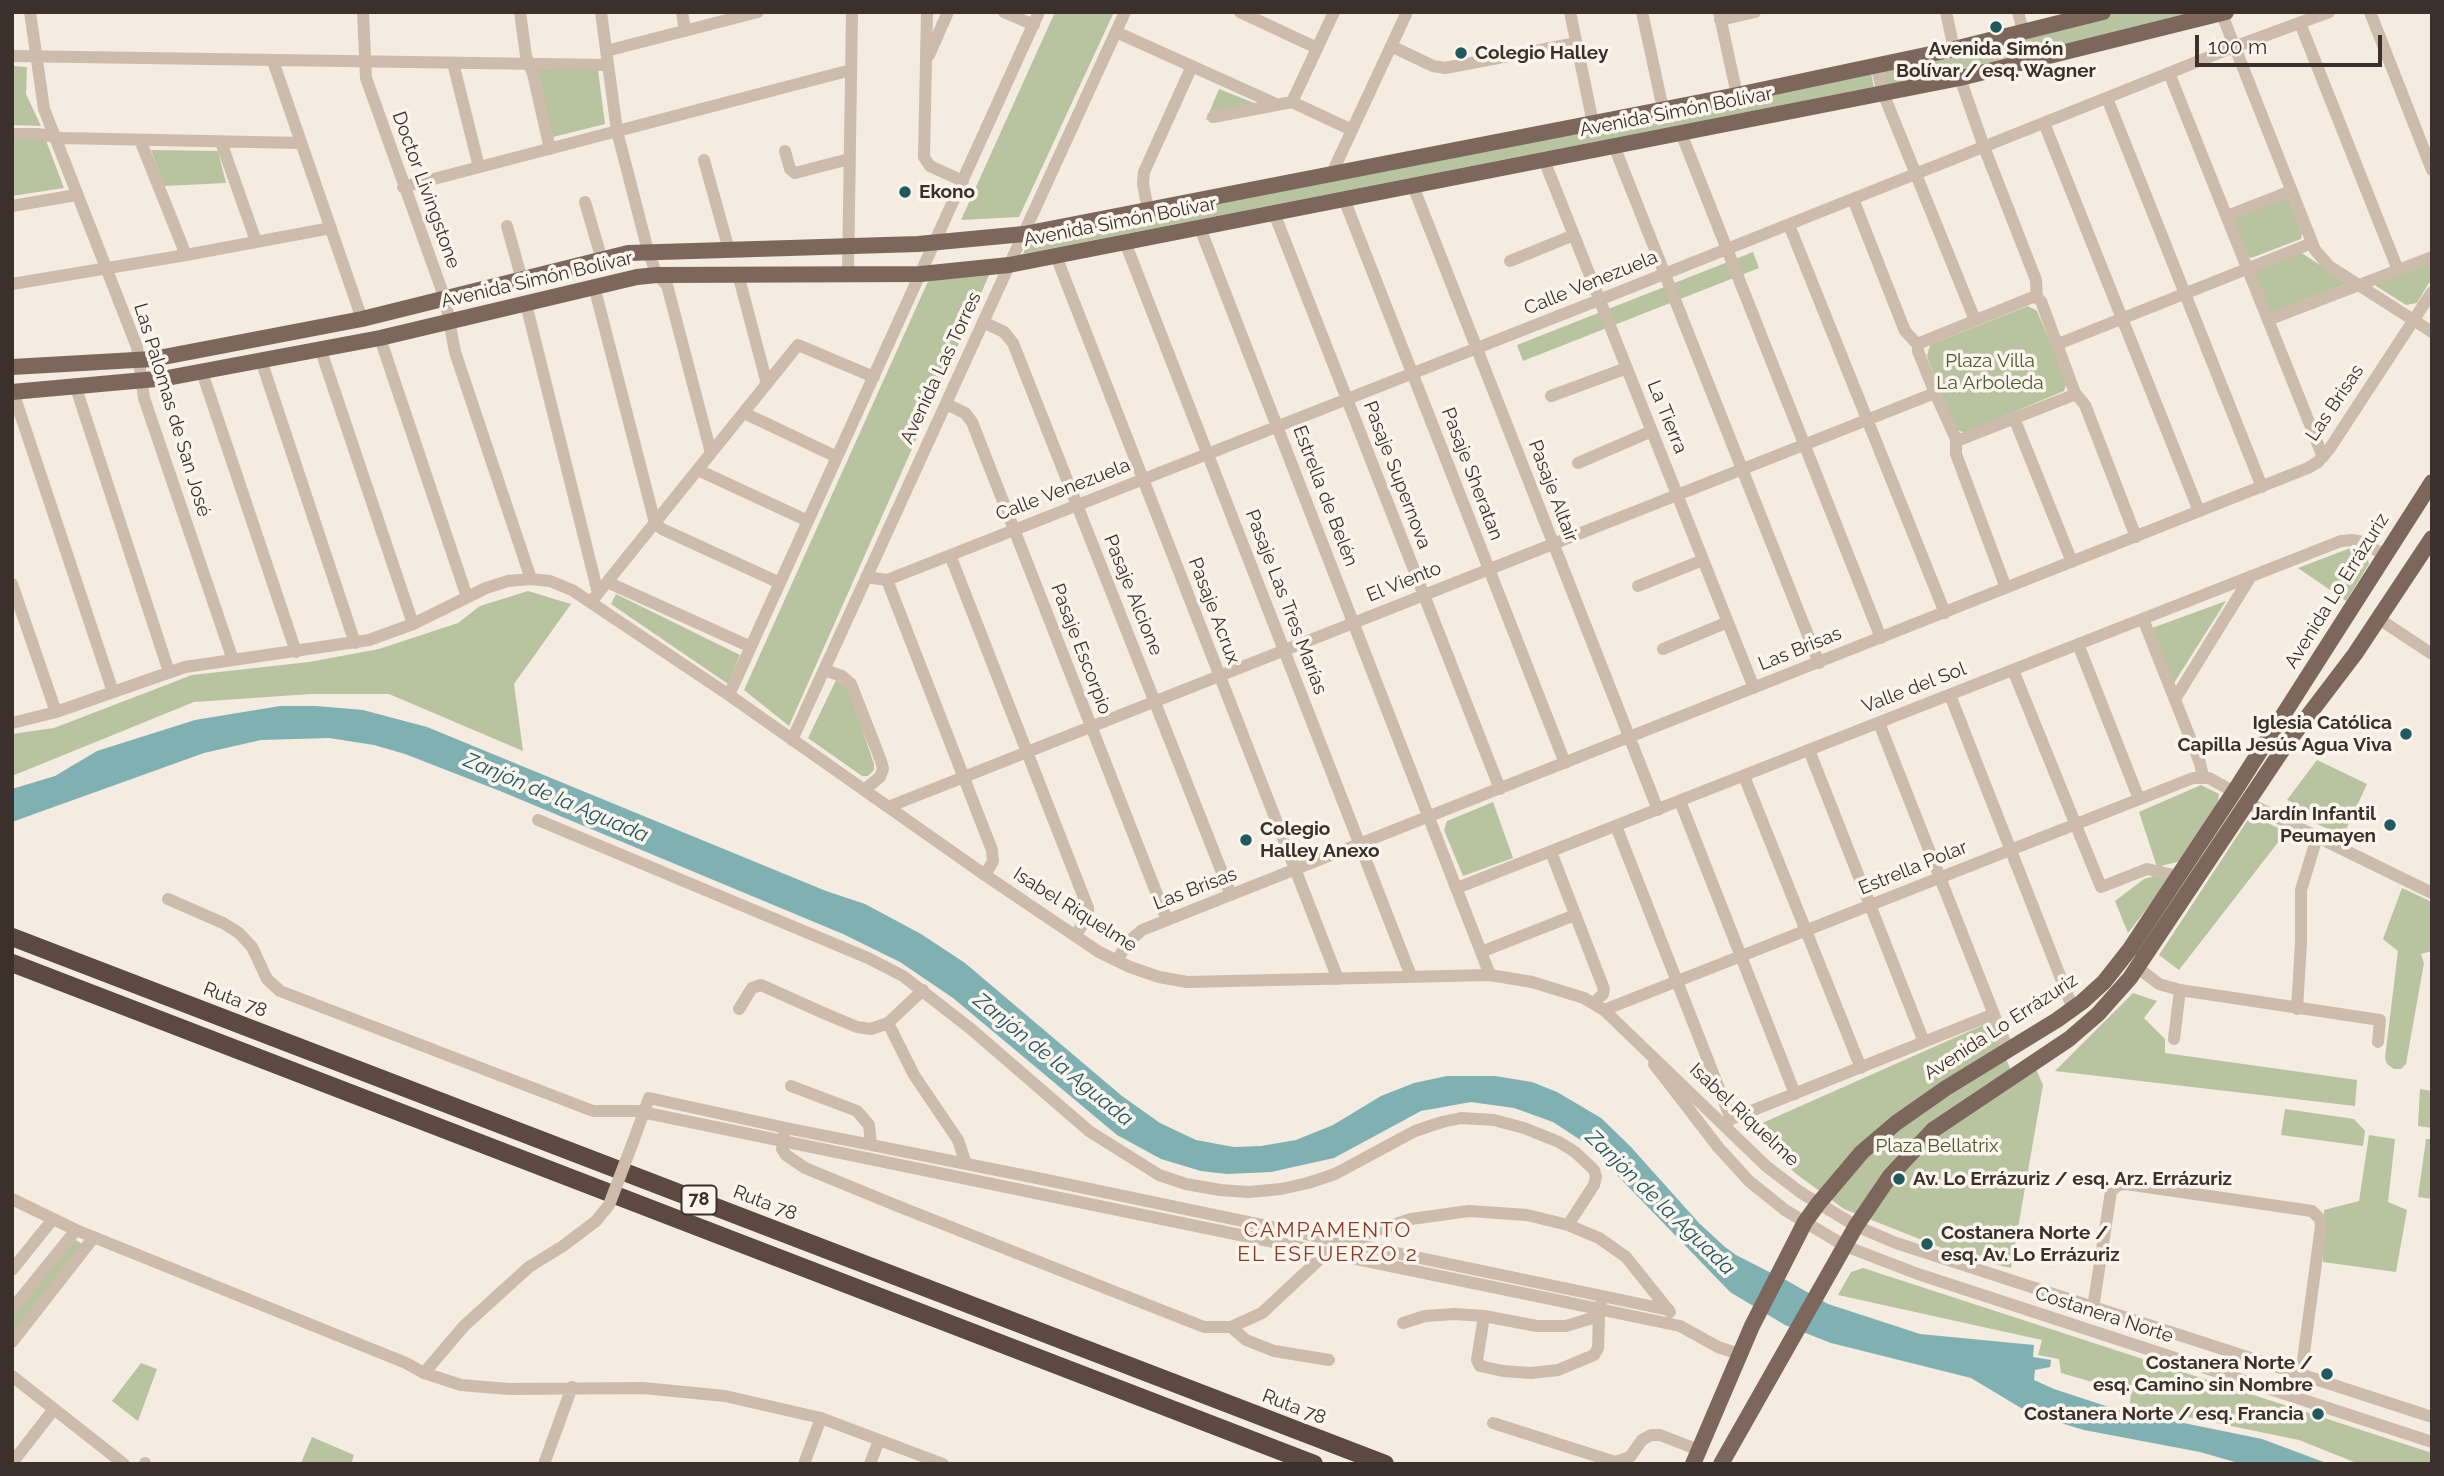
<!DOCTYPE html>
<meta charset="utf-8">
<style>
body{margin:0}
#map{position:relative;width:2444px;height:1476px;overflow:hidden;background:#f4ebe1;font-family:Raleway,sans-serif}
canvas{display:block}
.frame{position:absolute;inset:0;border:14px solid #3b302b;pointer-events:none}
.scale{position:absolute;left:2195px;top:35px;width:187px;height:32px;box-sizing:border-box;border:4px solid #3b302b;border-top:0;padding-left:9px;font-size:21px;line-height:24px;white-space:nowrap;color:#3b302b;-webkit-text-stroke:5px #fbf5ee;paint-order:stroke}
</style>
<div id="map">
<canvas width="2444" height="1476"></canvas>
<div class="frame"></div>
<div class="scale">100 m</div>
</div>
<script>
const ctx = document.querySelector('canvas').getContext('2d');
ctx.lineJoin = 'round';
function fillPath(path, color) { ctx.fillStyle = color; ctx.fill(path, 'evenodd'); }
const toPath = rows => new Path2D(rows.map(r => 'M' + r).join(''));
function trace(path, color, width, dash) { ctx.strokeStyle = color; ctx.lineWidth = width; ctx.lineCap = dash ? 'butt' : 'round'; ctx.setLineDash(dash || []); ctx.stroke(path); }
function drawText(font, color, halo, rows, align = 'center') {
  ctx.font = font + ' Raleway,sans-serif'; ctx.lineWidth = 7; ctx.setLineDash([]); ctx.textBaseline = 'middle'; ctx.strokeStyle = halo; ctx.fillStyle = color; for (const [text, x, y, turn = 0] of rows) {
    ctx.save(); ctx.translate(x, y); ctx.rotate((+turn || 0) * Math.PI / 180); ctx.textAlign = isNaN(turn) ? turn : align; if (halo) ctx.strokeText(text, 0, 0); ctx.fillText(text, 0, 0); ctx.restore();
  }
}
fillPath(toPath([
 [1055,12,1114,12,1019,217,961,220],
 [2115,12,2195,12,1887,87,1883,70],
 [12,66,27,67,26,94,41,126,12,125],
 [535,69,598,70,605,124,553,137],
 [1871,73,1874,87,1023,254,1030,237],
 [1219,89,1269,109,1206,120],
 [12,138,45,138,64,188,12,196],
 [151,150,218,151,226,183,164,186],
 [2285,197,2289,200,2302,233,2301,239,2251,258,2246,255,2234,225,2235,217],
 [1753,252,1759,268,1523,361,1517,345],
 [2300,252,2348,283,2268,314,2253,271],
 [2432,262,2432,278,2417,303,2406,305,2373,284],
 [990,273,789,726,744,690,930,277],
 [2028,306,2037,311,2067,382,2064,391,1964,433,1954,428,1927,356,1930,345],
 [2353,547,2367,552,2369,564,2346,601,2298,568],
 [528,591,571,604,514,684,523,751,389,694,311,694,194,702,12,776,12,734,54,728,192,675,309,662,379,649,458,623,480,606],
 [616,594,740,655,728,684,611,604],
 [2226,601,2174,683,2152,628],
 [836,680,844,685,850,693,874,764,874,770,868,776,862,776,808,738],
 [2317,760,2367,784,2343,836,2298,815,2302,807,2287,800],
 [2201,785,2219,794,2218,802,2181,861,2157,867,2139,812],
 [1493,802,1513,858,1463,876,1444,830,1447,821],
 [2254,816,2286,832,2179,970,2159,955,2249,818],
 [2158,875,2169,880,2128,933,2115,901,2144,879],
 [2402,888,2432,902,2432,951,2421,954,2424,963,2406,1064,2401,1069,2394,1069,2387,1064,2385,1058,2398,951,2383,939],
 [2133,993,2157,1001,2144,1018,2165,1039,2165,1053,2357,1080,2355,1106,2055,1071],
 [1990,1022,2015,1080,2035,1067,2043,1085,2011,1268,1967,1258,1844,1209,1795,1173,1751,1128],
 [2420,1089,2432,1091,2432,1128,2418,1126],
 [2285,1109,2354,1119,2365,1131,2363,1146,2281,1135],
 [2369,1135,2395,1139,2388,1202,2407,1210,2396,1272,2323,1262,2324,1210,2359,1201],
 [2426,1139,2432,1139,2432,1199,2418,1197],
 [74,1239,84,1245,12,1334,12,1316],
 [1863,1268,2432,1453,2432,1464,2359,1464,2299,1440,2134,1406,2130,1403,2131,1393,2061,1373,2059,1359,2038,1355,2042,1340,1838,1295,1851,1272],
 [141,1363,157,1369,138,1421,112,1401],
 [312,1437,354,1455,351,1464,301,1463]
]), '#b8c4a0');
fillPath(toPath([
 [280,706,316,706,363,710,427,727,826,891,865,904,921,934,965,963,1122,1096,1160,1123,1196,1140,1234,1147,1261,1146,1296,1140,1333,1125,1381,1096,1414,1083,1447,1076,1495,1076,1532,1082,1557,1092,1601,1118,1630,1146,1699,1223,1725,1247,1736,1255,1779,1277,1777,1275,1828,1304,1920,1334,2034,1345,2033,1357,2051,1360,2050,1367,2035,1370,2034,1380,2054,1389,2115,1409,2262,1439,2329,1464,2242,1464,2200,1452,2084,1430,2031,1414,1971,1378,1831,1343,1785,1325,1730,1292,1588,1145,1553,1122,1514,1108,1471,1102,1421,1111,1334,1158,1271,1172,1227,1174,1201,1171,1161,1159,1117,1135,953,998,900,962,843,934,500,791,405,754,374,745,329,738,261,740,204,753,12,822,12,789,55,776,97,751,195,720]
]), '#7fb0b2');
trace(toPath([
 [30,12,44,109,137,347,144,398,233,660],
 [363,12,366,78,445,299,455,352,531,579],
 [520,12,526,56,533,74,550,149],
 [601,12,617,131,648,251,657,275,667,285,711,453],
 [682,12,685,31],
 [927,12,924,157,930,166,963,181],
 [1004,12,1034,25],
 [1240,12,1317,48],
 [1570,12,1593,123],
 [1642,12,1663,109],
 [1719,12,1737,95],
 [1946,12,1954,49],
 [2018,12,2023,31],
 [2221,12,2315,250,2329,266,2432,332],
 [2370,12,2432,170],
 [1720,20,1755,12],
 [2300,23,2398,270],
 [1116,32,1276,104],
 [1391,46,1433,66,1445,68,1577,43],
 [606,51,758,12],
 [929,55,948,12],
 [12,56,608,65],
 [273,61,362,319],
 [453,63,479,167],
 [1876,65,1883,93,1975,320],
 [2169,73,2323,457],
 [1960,78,1984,147,2036,280,2037,298,2041,301,2075,393,2085,405,2136,537],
 [2107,98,2262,487],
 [1292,102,1334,12],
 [1213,117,1292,102,1352,130],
 [2044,123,2199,511],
 [1681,133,1881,638],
 [12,134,38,134,62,138,301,143],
 [140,140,186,255],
 [221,142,256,241],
 [1614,146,1819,663],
 [785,151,790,169,795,173,849,159],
 [704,160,729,250],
 [1544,160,1754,688],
 [1332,173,1407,12],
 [1413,186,1658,810],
 [403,187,851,70],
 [1344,199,1565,763],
 [1853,199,1905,331,1918,345,1918,351,1935,393,1956,439,1956,454,2006,588],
 [585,202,602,260],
 [12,206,76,195],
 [1148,210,1143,184,1144,172,1192,66],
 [1274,213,1500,789],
 [2227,216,2291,191],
 [1789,225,1945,613],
 [507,226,522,280],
 [1200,228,1490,975],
 [1125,242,1411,976],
 [1056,256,1338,979],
 [1510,261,1574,235],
 [848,273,852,12],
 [738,274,767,384],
 [12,284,186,255,331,228],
 [594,286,655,523,662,529,780,583],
 [526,304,598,593],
 [2268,320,2432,257],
 [983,322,1004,332,1013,343,1231,895],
 [380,338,467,597],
 [2058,344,2312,243],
 [1918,345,1922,342,2033,297,2037,298],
 [320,348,413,624],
 [261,360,355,643],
 [202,372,296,652],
 [76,388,169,672],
 [13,392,113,692],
 [1551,396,1627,368],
 [946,404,965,413,972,422,1167,920],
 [744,413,837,457],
 [2014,418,2072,562],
 [1956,439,1962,439,2071,396,2075,393],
 [1578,463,1652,431],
 [698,470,808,521],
 [950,555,1088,908,1088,916,1075,936],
 [866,577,887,580,1599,300,2234,47,2329,12],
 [887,580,992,850,993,861,985,875],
 [607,582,751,647],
 [12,584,56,712],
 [1638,586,1703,560],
 [591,602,798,345,874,377],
 [2143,619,2200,763,2203,777],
 [2379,619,2432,654],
 [2078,644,2139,799],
 [1663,649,1728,622],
 [824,670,842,676,851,684,881,761,883,769,880,777,864,790],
 [2013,670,2101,887,2147,869,2178,876],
 [729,695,1039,12],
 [1950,695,2073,1009],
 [2175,699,2251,576],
 [12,723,56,712,185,667,369,640,413,624,486,588,508,581,531,579,550,581,572,590,729,695,985,875,1099,952,1130,967,1159,977,1187,982,1490,975,1532,982,1584,998,1604,1010,1766,1166,1800,1192,1856,1226,1896,1243,2432,1417],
 [1879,723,2008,1050],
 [792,740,1125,12],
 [1809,750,1924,1042],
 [1744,776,1861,1068],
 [1680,801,1795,1094],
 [2248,803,2432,893],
 [888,807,1935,393],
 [538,820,868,958,903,976,971,1029,1089,1131,1159,1175,1186,1184,1220,1190,1249,1192,1281,1189,1308,1183,1335,1174,1415,1131,1442,1122,1461,1118,1494,1120,1524,1128,1559,1142,1575,1152,1594,1170,1596,1177,1594,1185,1568,1225],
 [1616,826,1731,1119],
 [1551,852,1604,989,1603,994,1594,1003],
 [1457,888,2341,541,2352,540,2363,542,2384,555],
 [168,899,223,923,239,933,252,947,267,979,280,991,593,1111,637,1111,1551,1299,1680,1326,1718,1347,1739,1354],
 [1481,952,1575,915],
 [1117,961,1127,943,1142,930,2308,468,2318,462,2330,448,2432,292],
 [2138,968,2159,984,2180,990,2380,1020,2378,1042],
 [739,1009,752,988,761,985,828,1015,857,1027,871,1029,888,1023,923,990],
 [2297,1009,2301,943,2301,890,2317,837],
 [1604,1010,2193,778,2209,778,2234,792],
 [888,1023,914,1075,958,1140,966,1164],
 [2174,1039,2180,990],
 [1654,1064,1718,1147,1749,1181,1785,1210,1845,1246,1918,1274,2432,1442],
 [791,1086,857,1111,869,1125,871,1144],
 [1727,1124,1731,1119,1994,1014],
 [784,1135,782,1149,786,1155,805,1168,900,1207,1204,1327,1231,1327,1262,1313,1322,1257,1356,1237,1411,1219,1469,1211,1527,1215,1568,1225,1599,1238,1626,1257,1670,1312],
 [633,1142,649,1098,786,1128,1037,1178,1669,1310],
 [12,1199,76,1230,406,1363,424,1373,461,1385,509,1389,643,1388,725,1396,821,1418,943,1464],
 [12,1270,53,1219],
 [2093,1308,2110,1198,2111,1191,2118,1185,2126,1184,2312,1211,2320,1219,2321,1226,2301,1375],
 [12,1309,76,1230],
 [1484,1316,1477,1360,1480,1366,1503,1371,1531,1373,1558,1370,1594,1355,1598,1348,1599,1316],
 [1403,1323,1425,1316,1454,1314,1484,1316,1537,1326,1566,1326,1599,1316,1601,1304],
 [1231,1327,1246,1340,1274,1351,1329,1360],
 [12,1342,94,1237],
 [424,1373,464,1326,529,1267,563,1246,596,1221],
 [12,1376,124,1464],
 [1493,1423,1615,1462,1630,1457,1642,1440,1651,1435,1660,1435,1699,1450],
 [12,1463,54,1409],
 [145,1464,145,1463],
 [544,1464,572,1387],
 [804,1464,821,1418],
 [870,1464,879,1440]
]), '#cdbbac', 12);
trace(toPath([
 [12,367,153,359,362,319,628,253,918,244,1024,234,1737,95,1954,49,2103,12],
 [12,392,167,378,380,338,637,277,657,275,921,274,1009,265,1960,78,2226,12],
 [1693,1464,1752,1326,1805,1222,1818,1204,1862,1152,1896,1123,1946,1088,2057,1020,2082,1002,2104,982,2130,949,2234,792,2432,482],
 [1721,1464,1856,1226,1890,1176,1933,1130,2069,1039,2098,1014,2130,978,2285,746,2355,654,2432,538]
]), '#7d675c', 16);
trace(toPath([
 [12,937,1385,1464],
 [12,963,1314,1464]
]), '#5c4a42', 18);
trace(toPath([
 [596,1221,609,1205,633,1142]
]), '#cdbbac', 12);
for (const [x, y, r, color] of [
 [1996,27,7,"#1f5a5e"],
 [1461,53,7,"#1f5a5e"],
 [905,192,7,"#1f5a5e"],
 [2406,734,7,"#1f5a5e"],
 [2390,825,7,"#1f5a5e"],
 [1246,840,7,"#1f5a5e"],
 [1899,1179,7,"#1f5a5e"],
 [1927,1244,7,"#1f5a5e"],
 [2327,1374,7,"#1f5a5e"],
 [2318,1414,7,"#1f5a5e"]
]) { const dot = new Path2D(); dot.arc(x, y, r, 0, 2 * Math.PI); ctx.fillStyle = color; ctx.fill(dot); trace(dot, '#fbf5ee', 2.5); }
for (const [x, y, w] of [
 [699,1200,35]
]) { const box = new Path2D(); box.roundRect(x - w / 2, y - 14.5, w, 29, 5); ctx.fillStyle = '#fbf5ee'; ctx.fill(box); trace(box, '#3b302b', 2); }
drawText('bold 18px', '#3b302b', null, [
 ["78",699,1200]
]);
drawText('bold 19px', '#3b302b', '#fbf5ee', [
 ["Avenida Simón",1996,49,"center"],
 ["Bolívar / esq. Wagner",1996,71,"center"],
 ["Colegio Halley",1475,53],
 ["Ekono",919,192],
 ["Iglesia Católica",2392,723,"right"],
 ["Capilla Jesús Agua Viva",2392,745,"right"],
 ["Jardín Infantil",2376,814,"right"],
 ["Peumayen",2376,836,"right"],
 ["Colegio",1260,829],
 ["Halley Anexo",1260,851],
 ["Av. Lo Errázuriz / esq. Arz. Errázuriz",1913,1179],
 ["Costanera Norte /",1941,1233],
 ["esq. Av. Lo Errázuriz",1941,1255],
 ["Costanera Norte /",2313,1363,"right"],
 ["esq. Camino sin Nombre",2313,1385,"right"],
 ["Costanera Norte / esq. Francia",2304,1414,"right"]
], 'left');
drawText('19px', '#3b302b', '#fbf5ee', [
 ["Avenida Simón Bolívar",1676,112,-11],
 ["Doctor Livingstone",426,190,70],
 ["Avenida Simón Bolívar",1120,222,-11],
 ["Avenida Simón Bolívar",537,280,-13],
 ["Calle Venezuela",1591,283,-22],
 ["Avenida Las Torres",941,368,-65],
 ["Las Brisas",2335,403,-56],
 ["Las Palomas de San José",172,410,73],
 ["La Tierra",1667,417,68],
 ["Pasaje Sheratan",1472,474,69],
 ["Pasaje Supernova",1397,475,69],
 ["Calle Venezuela",1063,490,-21],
 ["Pasaje Altair",1553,491,69],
 ["Estrella de Belén",1325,496,69],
 ["El Viento",1404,582,-22],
 ["Avenida Lo Errázuriz",2337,591,-58],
 ["Pasaje Alcione",1133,595,68],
 ["Pasaje Las Tres Marías",1286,602,69],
 ["Pasaje Acrux",1214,611,69],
 ["Pasaje Escorpio",1081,649,69],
 ["Las Brisas",1800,649,-22],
 ["Valle del Sol",1914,688,-21],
 ["Estrella Polar",1913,868,-22],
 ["Las Brisas",1195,889,-21],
 ["Isabel Riquelme",1075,910,32],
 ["Ruta 78",235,1000,21],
 ["Avenida Lo Errázuriz",2001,1027,-33],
 ["Isabel Riquelme",1744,1115,43],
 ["Ruta 78",765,1203,21],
 ["Costanera Norte",2104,1315,18],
 ["Ruta 78",1294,1407,21]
]);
drawText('19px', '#4a5a2e', '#fbf5ee', [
 ["Plaza Villa",1990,361],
 ["La Arboleda",1990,383],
 ["Plaza Bellatrix",1937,1146]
]);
drawText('italic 21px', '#1f5a5e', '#fbf5ee', [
 ["Zanjón de la Aguada",556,798,23],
 ["Zanjón de la Aguada",1053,1060,39],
 ["Zanjón de la Aguada",1660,1203,44]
]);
ctx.letterSpacing = '2px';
drawText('21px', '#8c3b22', '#fbf5ee', [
 ["CAMPAMENTO",1328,1231],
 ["EL ESFUERZO 2",1328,1255]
]);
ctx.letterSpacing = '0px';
</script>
